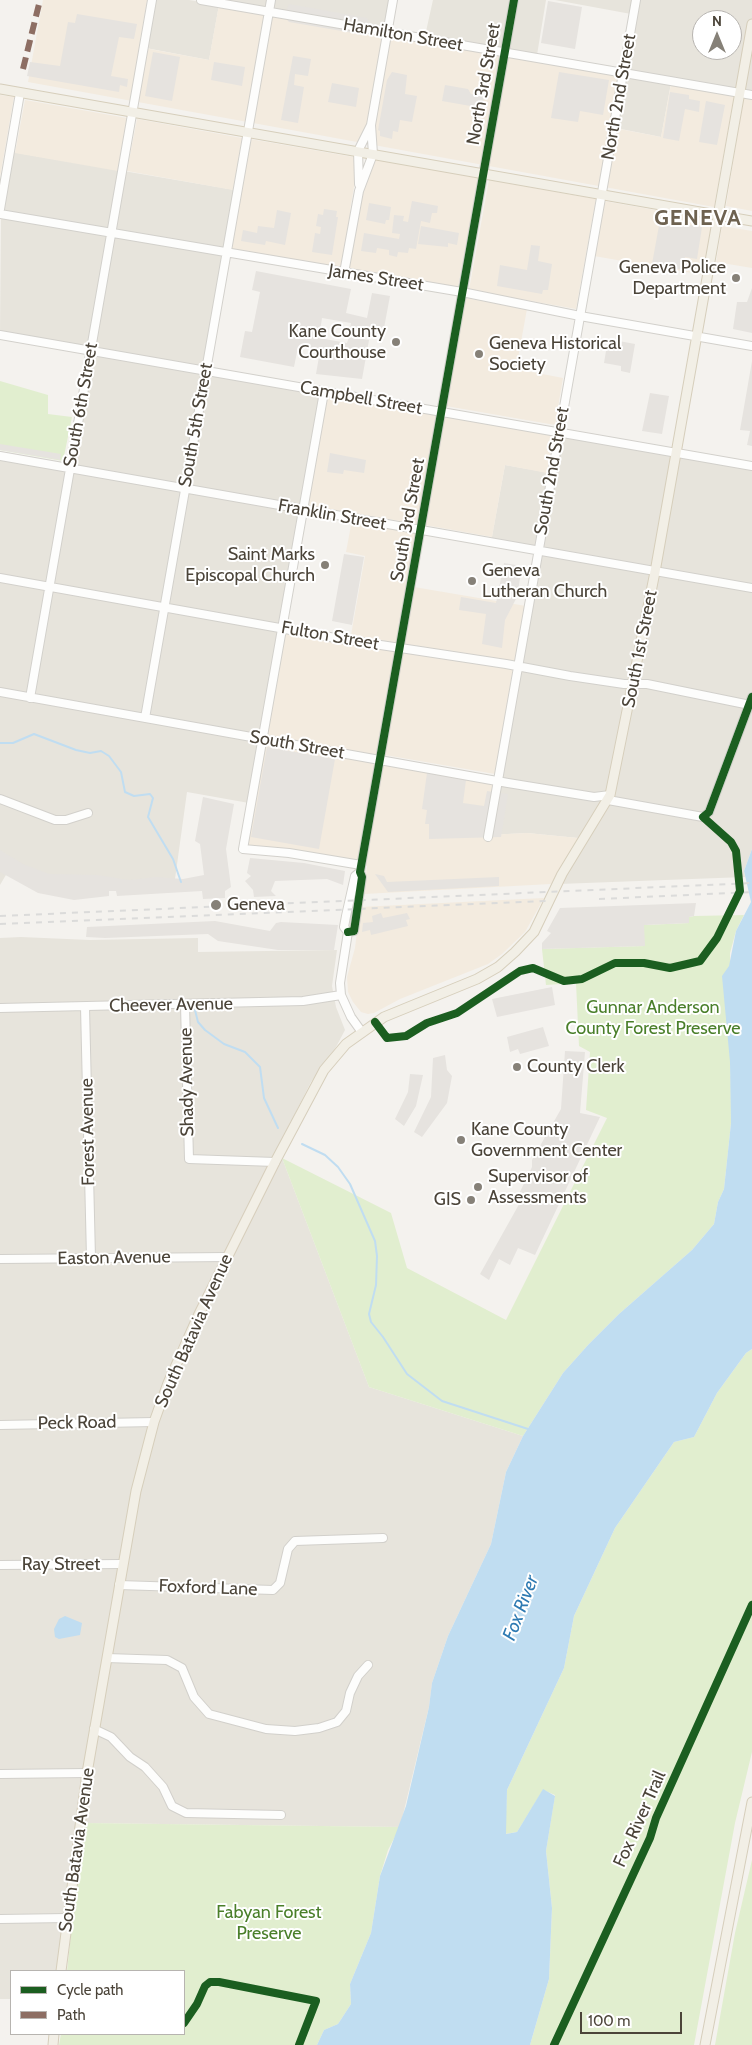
<!DOCTYPE html>
<style>
body{margin:0}
#map{position:relative;width:752px;height:2045px;overflow:hidden;background:#f4f2ee;font-family:Cabin,sans-serif}
canvas{display:block}
.legend{position:absolute;left:10px;top:1970px;width:175px;height:65px;box-sizing:border-box;background:#fff;border:1px solid #b7b4b0;margin:0;padding:6px 9px;list-style:none;font-size:15px;color:#4b4439}
.legend li{display:flex;align-items:center;gap:10px;height:25px}
.legend b{width:25px;border:1px solid #b7b4b0}
.north{position:absolute;left:692px;top:10px;width:50px;height:50px;box-sizing:border-box;background:#fff;border:1px solid #b7b4b0;border-radius:50%;rotate:0deg;font-size:14px;font-weight:700;line-height:20px;text-align:center;color:#4b4439}
.north::after{content:'';display:block;margin:auto;width:18px;height:22px;background:#868178;clip-path:polygon(50% 0,100% 100%,50% 72%,0 100%)}
.scale{position:absolute;left:580px;top:2012px;width:102px;height:22px;box-sizing:border-box;border:2px solid #4b4439;border-top:0;padding-left:6px;font-size:15px;line-height:18px;white-space:nowrap;color:#4b4439;-webkit-text-stroke:4px #fff;paint-order:stroke}
</style>
<div id="map">
<canvas width="752" height="2045"></canvas>
<ul class="legend">
<li><b style="height:6px;background:#1b5e20"></b>Cycle path</li>
<li><b style="height:6px;background:#8d6e63"></b>Path</li>
</ul>
<div class="north">N</div>
<div class="scale">100 m</div>
</div>
<script>
const ctx = document.querySelector('canvas').getContext('2d');
ctx.lineJoin = 'round';
function fillPath(path, color) { ctx.fillStyle = color; ctx.fill(path, 'evenodd'); }
const toPath = rows => new Path2D(rows.map(r => 'M' + r).join(''));
function trace(path, color, width, dash) { ctx.strokeStyle = color; ctx.lineWidth = width; ctx.lineCap = dash ? 'butt' : 'round'; ctx.setLineDash(dash || []); ctx.stroke(path); }
function drawText(font, color, halo, rows, align = 'center') {
  ctx.font = font + ' Cabin,sans-serif'; ctx.lineWidth = 4; ctx.setLineDash([]); ctx.textBaseline = 'middle'; ctx.strokeStyle = halo; ctx.fillStyle = color; for (const [text, x, y, turn = 0] of rows) {
    ctx.save(); ctx.translate(x, y); ctx.rotate((+turn || 0) * Math.PI / 180); ctx.textAlign = isNaN(turn) ? turn : align; if (halo) ctx.strokeText(text, 0, 0); ctx.fillText(text, 0, 0); ctx.restore();
  }
}
fillPath(toPath([
 [154,0,189,0,219,5,209,60,146,48],
 [215,0,269,0,268,9],
 [272,0,390,0,385,30,270,9],
 [433,0,546,0,537,55,425,36],
 [555,0,634,0,631,14],
 [639,0,752,0,752,93,626,71],
 [702,20,732,20,732,50,702,50],
 [625,75,671,83,661,137,616,128],
 [12,152,235,190,226,252,2,213],
 [1,217,224,255,204,369,0,333],
 [93,353,321,395,301,507,73,467],
 [560,435,673,455,607,800,578,838,527,833,489,835],
 [678,456,752,468,752,849,744,871,745,877,559,884,610,805,636,682],
 [0,458,300,512,261,736,0,689],
 [505,465,550,473,536,550,491,542],
 [0,694,260,741,249,803,187,792,175,879,145,883,71,884,13,863,0,885],
 [21,937,90,940,198,938,198,952,337,950,332,986,336,1007,345,1030,336,1047,311,1082,177,1349,153,1415,131,1494,84,1771,0,1772,0,938],
 [282,1158,369,1387,523,1436,506,1472,491,1544,448,1636,432,1683,429,1707,400,1827,83,1823,139,1489,156,1422,178,1363,230,1257],
 [82,1776,57,1971,11,1971,11,1999,0,1999,0,1778]
]), '#e7e4dc');
fillPath(toPath([
 [43,0,147,0,139,47,209,60,219,5,618,75,609,127,661,137,671,84,734,96,714,207,28,82],
 [0,95,14,97,0,177],
 [744,95,752,96,752,211,726,206],
 [25,100,127,118,118,171,15,153],
 [137,119,242,138,233,190,127,171],
 [250,139,359,158,350,210,354,211,342,271,230,252],
 [368,158,478,178,458,287,348,268],
 [489,180,596,199,576,309,469,290],
 [604,201,712,220,703,275,594,256],
 [722,226,752,231,752,268,716,262],
 [465,298,527,309,516,369,563,378,555,425,446,406],
 [327,394,437,413,417,524,307,505],
 [445,414,554,433,547,473,505,465,492,537,425,525],
 [352,520,416,531,396,643,351,635,365,556,346,552],
 [414,587,526,606,517,662,405,644],
 [286,630,395,650,376,755,267,735],
 [403,650,513,668,495,774,385,755],
 [264,741,497,782,487,835,527,833,578,838,551,884,364,894,367,866,283,851,245,847],
 [544,898,525,932,502,954,488,964,400,999,374,1013,368,1014,361,1012,353,1002,348,992,347,977,355,948,360,907]
]), '#f3ebdf');
fillPath(toPath([
 [0,381,48,395,48,414,72,417,63,461,0,450],
 [744,915,736,931,730,953,731,1123,724,1189,718,1202,714,1224,692,1250,619,1314,588,1345,563,1373,523,1436,369,1387,282,1158,391,1213,407,1268,506,1320,607,1118,586,1110,590,1052,579,1046,576,983,546,985,542,949,644,946,644,925,689,923,689,917,694,916],
 [752,1349,752,1752,735,1823,694,2045,530,2045,549,1979,552,1908,546,1851,555,1795,543,1790,517,1832,505,1834,507,1790,564,1668,574,1616,615,1528,674,1442,694,1437,717,1393,746,1353],
 [83,1823,400,1827,388,1850,380,1876,371,1933,350,1984,351,2004,338,2024,324,2030,317,2045,59,2045,61,2034,184,2034,184,1971,67,1971],
 [752,1860,752,2045,715,2045,735,1933]
]), '#e1eecf');
fillPath(toPath([
 [548,1,582,7,575,49,541,43],
 [289,4,367,18,370,23,365,35,289,22,284,16],
 [77,14,137,24,134,39,119,37,111,76,128,79,127,87,120,85,119,92,27,76,30,62,60,66,68,22,75,23],
 [153,52,180,57,172,101,145,96],
 [293,56,311,59,308,76,295,74,294,85,304,87,298,123,281,120],
 [214,62,245,67,242,86,211,80],
 [392,72,407,75,405,94,417,96,412,122,400,120,398,132,393,131,392,139,380,136,380,131,378,130,387,80],
 [559,72,609,80,603,115,580,111,578,122,551,118],
 [332,83,359,88,356,107,328,102],
 [445,85,468,89,471,94,484,97,482,108,442,101],
 [670,92,689,95,689,99,700,101,699,112,685,109,679,141,663,138],
 [706,101,725,105,717,145,699,142],
 [412,201,438,206,437,213,432,213,430,223,421,221,416,249,409,248,408,253,398,252,397,257,389,255,389,250,377,248,376,253,361,251,364,233,399,239,400,234,392,233,394,215,404,216,403,221,408,222],
 [369,203,391,207,389,220,386,220,385,224,366,220],
 [324,209,337,211,336,217,338,217,332,255,312,252,315,233,320,234,321,227,316,226,318,214,323,215],
 [277,210,291,213,285,245,266,241,265,245,241,241,243,230,257,233,258,226,274,228],
 [660,220,702,227,697,259,685,257,683,270,652,264],
 [421,226,459,233,457,245,448,243,448,247,418,244],
 [531,245,540,246,538,261,552,264,548,290,543,290,542,294,497,286,500,265,527,270],
 [256,271,351,289,346,313,367,318,372,293,390,296,384,328,377,327,375,334,350,329,351,323,322,318,319,338,347,343,349,337,369,340,362,379,316,374,320,351,298,347,294,367,240,357,245,331,252,332,260,292,252,290],
 [752,288,752,333,733,329,737,302,747,302],
 [608,339,635,344,630,373,621,371,621,366,604,363],
 [752,361,752,446,747,445,750,431,740,430],
 [650,393,669,396,662,434,642,431],
 [0,444,61,454,60,460,0,450],
 [330,453,366,460,364,473,344,470,343,474,327,472],
 [344,554,364,557,352,625,332,621],
 [504,563,522,566,517,597,505,620,502,648,482,644,486,614,459,610,461,597,496,603],
 [267,747,335,759,319,849,251,837],
 [427,773,466,780,463,803,484,806,487,791,508,794,501,837,429,839,429,824,425,824,427,810,422,809],
 [203,797,234,804,226,849,231,887,225,891,225,898,203,899,202,891,117,896,116,891,109,891,109,896,74,900,38,893,0,872,0,850,23,864,49,874,97,875,129,880,156,877,183,879,204,875,200,844,195,841],
 [250,858,304,863,345,871,343,885,327,879,275,881,271,891,276,896,254,897,253,890,245,881,251,876,247,873],
 [375,874,384,876,387,882,499,877,499,886,388,892],
 [696,903,694,916,689,917,689,923,644,925,645,946,542,949,542,943,551,933,547,931,560,908],
 [381,913,383,918,407,913,410,919,406,920,408,926,371,935,370,930,362,932,363,923,373,922,372,916],
 [215,921,270,931,276,923,281,922,338,925,334,950,278,950,218,941,208,934,105,938,86,937,87,927],
 [552,987,555,1005,497,1017,492,999],
 [543,1027,549,1046,520,1054,518,1049,510,1052,507,1037],
 [565,1051,585,1052,580,1113,600,1117,535,1255,518,1248,510,1265,499,1259,489,1280,480,1274,522,1199,518,1196,532,1167,532,1160,561,1109],
 [445,1055,447,1070,452,1076,447,1103,422,1137,414,1132,431,1097,433,1058],
 [410,1074,423,1075,416,1106,404,1126,395,1119,408,1092]
]), '#e6e3df');
fillPath(toPath([
 [752,849,752,1349,746,1353,717,1393,694,1437,674,1442,615,1528,574,1616,564,1668,507,1790,506,1834,517,1832,543,1789,555,1796,546,1851,552,1908,549,1979,530,2045,317,2045,324,2030,338,2024,351,2004,350,1984,371,1933,380,1876,406,1806,429,1707,432,1683,448,1636,491,1544,506,1472,523,1436,563,1373,588,1345,619,1314,692,1250,714,1224,718,1202,724,1189,731,1123,730,1062,722,976,729,966,736,931,751,902,744,871],
 [65,1616,82,1623,80,1635,59,1639,55,1637,54,1629,59,1619]
]), '#c0ddf1');
trace(toPath([
 [0,743,13,743,34,734,76,750,90,753,101,751,109,756,121,772,125,792,134,796,150,794,153,798,148,817,173,859,181,882],
 [195,1010,198,1022,205,1030,224,1044,245,1052,260,1067,264,1098,278,1128],
 [302,1144,325,1155,338,1167,350,1184,375,1241,377,1256,376,1285,369,1314,371,1322,383,1337,407,1374,442,1401,528,1429]
]), '#c0ddf1', 2);
const minor = toPath([
 [201,0,752,95],
 [359,184,358,151,371,125],
 [0,209,20,93],
 [0,214,462,292,580,316,752,346],
 [344,273,359,191,373,154,371,125,393,0],
 [0,335,752,466],
 [324,392,243,849,289,853,361,865],
 [0,456,752,588],
 [0,578,341,639,506,664,570,676,624,684,647,684,750,705],
 [0,692,508,783,594,797,610,795],
 [30,698,152,0],
 [145,718,271,0],
 [0,799,55,820,66,820,88,813],
 [608,800,703,817,709,812,752,697],
 [488,837,636,0],
 [360,872,355,876,346,916,344,927,348,932,340,983,341,995,351,1017,361,1031],
 [348,932,354,931,362,877,360,872,514,0],
 [185,1005,189,1159,275,1162],
 [85,1007,91,1258],
 [0,1008,303,1001,341,995],
 [0,1259,228,1257],
 [0,1425,154,1422],
 [0,1565,122,1564],
 [119,1585,273,1590,280,1583,288,1549,295,1541,383,1538],
 [107,1658,167,1660,182,1668,194,1697,209,1714,266,1729,295,1731,319,1728,337,1722,346,1711,350,1693,358,1676,368,1665],
 [94,1729,111,1737,130,1757,145,1767,163,1787,172,1806,186,1813,281,1815],
 [0,1774,87,1773],
 [0,1919,67,1918]
]);
const major = toPath([
 [0,89,752,221],
 [61,1971,87,1773,136,1491,154,1422,168,1383,199,1314,275,1162,324,1070,346,1044,384,1017,477,979,498,967,515,952,534,932,562,874,610,795,655,572,752,24],
 [53,2045,54,2034],
 [705,2045,752,1802]
]);
trace(minor, '#d2d0cb', 10);
trace(major, '#d6cebb', 11);
trace(minor, '#fdfdfc', 8);
trace(major, '#f2efe6', 9);
trace(toPath([
 [599,899,752,892],
 [0,916,752,883],
 [0,924,547,901]
]), '#dbdbda', 2, [6, 6]);
trace(toPath([
 [23,69,40,0]
]), '#8d6e63', 6, [12, 6]);
trace(toPath([
 [348,932,354,931,362,877,360,872,514,0],
 [375,1022,387,1038,406,1036,427,1023,457,1013,520,971,533,968,564,981,582,979,615,963,644,963,670,968,700,961,717,938,740,891,736,851,731,842,703,817,709,812,752,697],
 [184,2023,197,2004,205,1986,210,1982,219,1982,316,2001,299,2045],
 [554,2045,650,1838,656,1818,752,1605]
]), '#1b5e20', 8);
for (const [x, y, r, color] of [
 [736,278,5,"#868178"],
 [396,342,5,"#868178"],
 [479,354,5,"#868178"],
 [325,565,5,"#868178"],
 [472,581,5,"#868178"],
 [216,905,6,"#868178"],
 [517,1067,5,"#868178"],
 [461,1140,5,"#868178"],
 [478,1187,5,"#868178"],
 [471,1200,5,"#868178"]
]) { const dot = new Path2D(); dot.arc(x, y, r, 0, 2 * Math.PI); ctx.fillStyle = color; ctx.fill(dot); trace(dot, '#fff', 2); }
drawText('18px', '#4b4439', '#fff', [
 ["Hamilton Street",403,35,10],
 ["North 3rd Street",484,84,-80],
 ["North 2nd Street",619,97,-80],
 ["James Street",376,278,9],
 ["Campbell Street",361,398,10],
 ["South 6th Street",81,405,-80],
 ["South 5th Street",196,425,-80],
 ["South 2nd Street",552,471,-80],
 ["Franklin Street",332,515,10],
 ["South 3rd Street",408,520,-80],
 ["Fulton Street",330,636,10],
 ["South 1st Street",640,649,-79],
 ["South Street",297,745,10],
 ["Cheever Avenue",171,1005,-1],
 ["Shady Avenue",187,1082,-91],
 ["Forest Avenue",88,1132,-91],
 ["Easton Avenue",114,1258,-1],
 ["South Batavia Avenue",194,1331,-66],
 ["Peck Road",77,1423,-1],
 ["Ray Street",61,1565],
 ["Foxford Lane",208,1588,2],
 ["Fox River Trail",640,1819,-66],
 ["South Batavia Avenue",77,1850,-82]
]);
drawText('18px', '#4b4439', '#fff', [
 ["Geneva Police",726,268,"right"],
 ["Department",726,289,"right"],
 ["Kane County",386,332,"right"],
 ["Courthouse",386,353,"right"],
 ["Geneva Historical",489,344],
 ["Society",489,365],
 ["Saint Marks",315,555,"right"],
 ["Episcopal Church",315,576,"right"],
 ["Geneva",482,571],
 ["Lutheran Church",482,592],
 ["Geneva",227,905],
 ["County Clerk",527,1067],
 ["Kane County",471,1130],
 ["Government Center",471,1151],
 ["Supervisor of",488,1177],
 ["Assessments",488,1198],
 ["GIS",461,1200,"right"]
], 'left');
drawText('18px', '#4a7f2a', '#fff', [
 ["Gunnar Anderson",653,1008],
 ["County Forest Preserve",653,1029],
 ["Fabyan Forest",269,1913],
 ["Preserve",269,1934]
]);
drawText('italic 19px', '#2e7ab2', '#fff', [
 ["Fox River",521,1608,-69]
]);
ctx.letterSpacing = '1px';
drawText('bold 22px', '#6e6250', '#fff', [
 ["GENEVA",698,219]
]);
ctx.letterSpacing = '0px';
</script>
